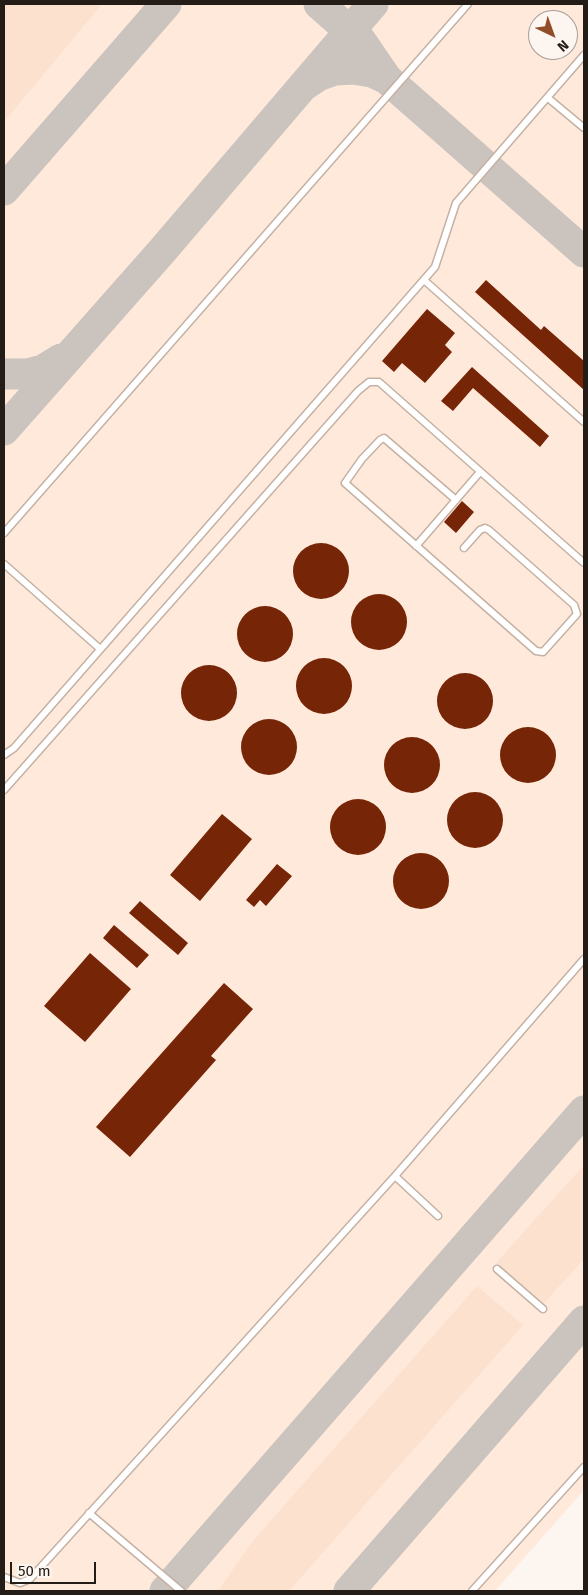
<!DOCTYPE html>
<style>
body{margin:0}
#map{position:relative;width:588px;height:1595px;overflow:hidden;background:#fdf5ef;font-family:"Fira Sans",sans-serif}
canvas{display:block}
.frame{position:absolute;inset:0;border:5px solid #231c17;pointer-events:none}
.north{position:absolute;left:528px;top:10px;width:50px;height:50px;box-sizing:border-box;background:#fdf5ef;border:1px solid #a69e99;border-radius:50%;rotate:138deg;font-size:14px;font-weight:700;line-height:20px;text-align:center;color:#231c17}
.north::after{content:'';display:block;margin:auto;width:18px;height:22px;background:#934c28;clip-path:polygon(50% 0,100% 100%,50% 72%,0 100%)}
.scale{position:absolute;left:10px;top:1562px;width:86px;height:22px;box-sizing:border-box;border:2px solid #231c17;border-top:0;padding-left:6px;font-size:15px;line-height:18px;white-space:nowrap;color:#231c17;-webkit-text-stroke:4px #fdf5ef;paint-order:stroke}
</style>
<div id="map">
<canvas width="588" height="1595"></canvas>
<div class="frame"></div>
<div class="north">N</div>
<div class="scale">50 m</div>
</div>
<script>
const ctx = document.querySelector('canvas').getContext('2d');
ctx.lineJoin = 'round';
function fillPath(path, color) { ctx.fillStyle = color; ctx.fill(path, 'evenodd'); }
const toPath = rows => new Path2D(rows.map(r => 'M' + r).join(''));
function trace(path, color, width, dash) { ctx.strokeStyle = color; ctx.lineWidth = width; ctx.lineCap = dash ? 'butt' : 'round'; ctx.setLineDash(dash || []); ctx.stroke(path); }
fillPath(toPath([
 [4,4,584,4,584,1490,495,1591,4,1591],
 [538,20,568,20,568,50,538,50]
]), '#ffe9da');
fillPath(toPath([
 [4,4,102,4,4,122],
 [584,1165,584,1259,544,1303,496,1263],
 [477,1286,523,1325,289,1591,218,1591,252,1542]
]), '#fce1ce');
trace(toPath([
 [319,4,361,41,387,79,584,252],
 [306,84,318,76,335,70,353,69,372,72,387,79],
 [4,190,166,4],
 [4,374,27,374,43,370,61,359],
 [4,430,162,251,373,4],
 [165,1591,584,1111],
 [349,1591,584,1321]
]), '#cbc4be', 31);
fillPath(toPath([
 [486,280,541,330,544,326,584,361,584,390,475,292],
 [427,309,455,333,445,345,452,352,425,383,402,363,394,372,382,361],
 [472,367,549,436,540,447,473,388,453,411,441,401],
 [462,501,474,512,456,533,444,522],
 '293 571a28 28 0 1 1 56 0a28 28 0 1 1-56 0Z',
 '351 622a28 28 0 1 1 56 0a28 28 0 1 1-56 0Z',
 '237 634a28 28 0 1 1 56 0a28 28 0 1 1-56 0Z',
 '296 686a28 28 0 1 1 56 0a28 28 0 1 1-56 0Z',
 '181 693a28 28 0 1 1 56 0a28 28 0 1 1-56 0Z',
 '437 701a28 28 0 1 1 56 0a28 28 0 1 1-56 0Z',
 '241 747a28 28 0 1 1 56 0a28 28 0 1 1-56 0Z',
 '500 755a28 28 0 1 1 56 0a28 28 0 1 1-56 0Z',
 '384 765a28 28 0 1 1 56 0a28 28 0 1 1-56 0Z',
 '447 820a28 28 0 1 1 56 0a28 28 0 1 1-56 0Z',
 '330 827a28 28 0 1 1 56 0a28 28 0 1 1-56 0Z',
 [222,814,252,839,200,901,170,875],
 '393 881a28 28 0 1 1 56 0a28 28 0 1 1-56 0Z',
 [277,864,292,876,266,906,260,900,254,907,246,900],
 [140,901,188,943,178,955,129,913],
 [114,925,149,955,137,968,103,938],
 [90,953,131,989,85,1042,44,1006],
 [224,983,253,1009,211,1056,216,1060,130,1157,96,1127]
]), '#772507');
const lane = toPath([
 [548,98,584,128],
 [424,280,584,422],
 [456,500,384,438,380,440,362,459,345,483,536,651,543,652,577,614,574,605,489,530,485,528,480,530,464,548],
 [4,533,468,4],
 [416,546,480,472],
 [4,564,99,648],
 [4,755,14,748,435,267,456,203,584,55],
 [4,790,358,391,369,382,379,382,584,563],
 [395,1176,438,1216],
 [497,1269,543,1309],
 [89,1513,181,1591],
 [4,1577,20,1583,30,1579,395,1176,584,959],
 [472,1591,584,1467]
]);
trace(lane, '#c5b1a4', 9);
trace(lane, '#fff', 6);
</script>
